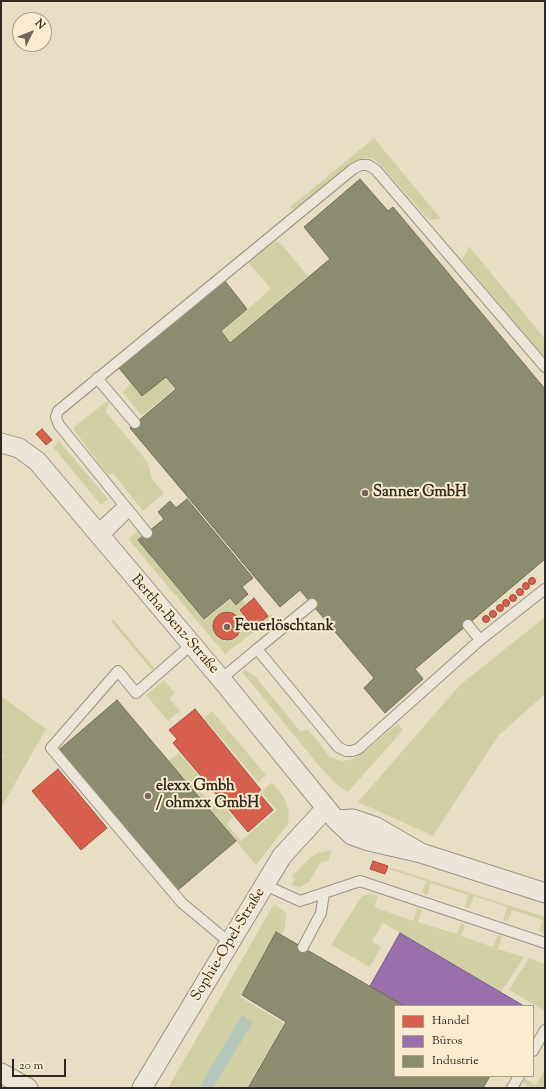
<!DOCTYPE html>
<meta charset="utf-8">
<style>
body{margin:0}
#map{position:relative;width:546px;height:1089px;overflow:hidden;background:#e8dec4;font-family:"Sorts Mill Goudy",serif}
canvas{display:block}
.frame{position:absolute;inset:0;border:2px solid #322721;pointer-events:none}
.legend{position:absolute;left:394px;top:1005px;width:140px;height:72px;box-sizing:border-box;background:#faedcf;border:1px solid #aa9e89;margin:0;padding:5px 7px;list-style:none;font-size:12px;color:#322721}
.legend li{display:flex;align-items:center;gap:8px;height:20px}
.legend b{width:20px;border:1px solid #aa9e89}
.north{position:absolute;left:12px;top:12px;width:40px;height:40px;box-sizing:border-box;background:#faedcf;border:1px solid #aa9e89;border-radius:50%;rotate:47deg;font-size:11px;font-weight:700;line-height:16px;text-align:center;color:#322721}
.north::after{content:'';display:block;margin:auto;width:14px;height:18px;background:#72675a;clip-path:polygon(50% 0,100% 100%,50% 72%,0 100%)}
.scale{position:absolute;left:12px;top:1059px;width:54px;height:18px;box-sizing:border-box;border:2px solid #322721;border-top:0;padding-left:5px;font-size:12px;line-height:14px;white-space:nowrap;color:#322721;-webkit-text-stroke:3px #faedcf;paint-order:stroke}
</style>
<div id="map">
<canvas width="546" height="1089"></canvas>
<div class="frame"></div>
<ul class="legend">
<li><b style="height:11px;background:#d6604d"></b>Handel</li>
<li><b style="height:11px;background:#9970ab"></b>Büros</li>
<li><b style="height:11px;background:#8c8c6e"></b>Industrie</li>
</ul>
<div class="north">N</div>
<div class="scale">20 m</div>
</div>
<script>
const ctx = document.querySelector('canvas').getContext('2d');
ctx.lineJoin = 'round';
function fillPath(path, color) { ctx.fillStyle = color; ctx.fill(path, 'evenodd'); }
const toPath = rows => new Path2D(rows.map(r => 'M' + r).join(''));
function trace(path, color, width, dash) { ctx.strokeStyle = color; ctx.lineWidth = width; ctx.lineCap = dash ? 'butt' : 'round'; ctx.setLineDash(dash || []); ctx.stroke(path); }
function drawText(font, color, halo, rows, align = 'center') {
  ctx.font = font + ' "Sorts Mill Goudy",serif'; ctx.lineWidth = 4; ctx.setLineDash([]); ctx.textBaseline = 'middle'; ctx.strokeStyle = halo; ctx.fillStyle = color; for (const [text, x, y, turn = 0] of rows) {
    ctx.save(); ctx.translate(x, y); ctx.rotate((+turn || 0) * Math.PI / 180); ctx.textAlign = isNaN(turn) ? turn : align; if (halo) ctx.strokeText(text, 0, 0); ctx.fillText(text, 0, 0); ctx.restore();
  }
}
fillPath(toPath([
 [374,138,441,219,429,220,379,163,371,158,364,158,354,162,296,209,289,208],
 [276,241,281,244,308,276,230,342,222,331,271,289,248,262],
 [469,246,545,339,545,359,462,260],
 [165,377,174,389,142,416,123,392,130,383,142,397],
 [110,399,106,412,147,461,152,479,164,493,143,511,113,473,108,475,74,430,75,426],
 [59,441,108,499,101,505,53,447],
 [140,529,145,534,138,540,206,622,205,620,230,599,235,605,243,600,246,604,239,610,254,629,271,614,273,617,225,654,128,539],
 [225,611,232,612,238,616,242,626,239,635,227,642,218,638,213,629,214,620,217,616],
 [545,617,545,694,498,736,433,836,358,802,460,685],
 [113,619,154,668,152,670,111,621],
 [245,670,255,676,300,731,307,730,312,734,330,757,342,761,352,759,365,751,398,724,403,730,348,792,338,786,321,768,242,672],
 [164,680,175,693,169,698,180,711,168,721,146,695],
 [1,696,46,729,1,808,1,760,4,755,1,753],
 [212,711,266,775,258,782,204,718],
 [179,753,199,776,193,783,213,806,220,801,233,817,227,824,241,841,277,810,261,792,272,782,285,799,289,812,288,824,256,865,169,761],
 [332,850,328,861,321,862,309,882,300,887,291,885,295,879,292,876,311,857,318,853],
 [389,867,545,917,544,933,539,931,543,920,512,910,508,921,503,920,507,907,474,896,469,908,465,907,468,895,431,883,427,895,422,893,426,881,388,869],
 [370,894,378,896,374,907,413,921,417,908,422,910,418,922,457,934,461,923,465,925,461,936,493,947,498,935,502,936,498,949,524,957,501,992,383,923,372,941,381,947,370,967,331,945,359,900,362,896],
 [274,904,285,912,286,915,285,927,282,935,276,933,240,997,284,1023,247,1088,168,1088],
 [529,958,545,964,545,1011,509,990],
 [545,1069,545,1088,532,1088,523,1083,525,1079,536,1085]
]), '#d1d0a5');
fillPath(toPath([
 [242,1015,253,1022,213,1088,205,1088,200,1085]
]), '#b5c7ba');
const shops = toPath([
 [42,429,52,440,46,445,36,434,42,429],
 '528.5 581a3.5 3.5 0 1 1 7 0a3.5 3.5 0 1 1-7 0Z',
 '522.5 586a3.5 3.5 0 1 1 7 0a3.5 3.5 0 1 1-7 0Z',
 '516.5 592a3.5 3.5 0 1 1 7 0a3.5 3.5 0 1 1-7 0Z',
 '509.5 598a3.5 3.5 0 1 1 7 0a3.5 3.5 0 1 1-7 0Z',
 [254,598,268,616,254,628,240,610,254,598],
 '502.5 603a3.5 3.5 0 1 1 7 0a3.5 3.5 0 1 1-7 0Z',
 '496.5 608a3.5 3.5 0 1 1 7 0a3.5 3.5 0 1 1-7 0Z',
 '489.5 614a3.5 3.5 0 1 1 7 0a3.5 3.5 0 1 1-7 0Z',
 '213 626a14 14 0 1 1 28 0a14 14 0 1 1-28 0Z',
 '482.5 619a3.5 3.5 0 1 1 7 0a3.5 3.5 0 1 1-7 0Z',
 [195,709,261,790,258,792,273,810,248,832,173,743,177,739,169,730,195,709],
 [58,769,107,828,81,850,32,791,58,769],
 [373,861,388,866,385,874,370,869,373,861]
]);
fillPath(shops, '#d6604d');
trace(shops, '#a54f40', 1);
const offices = toPath([
 [400,933,524,1006,404,1006,370,986,400,933]
]);
fillPath(offices, '#9970ab');
trace(offices, '#7a5a82', 1);
const industry = toPath([
 [360,179,388,211,393,207,545,389,545,559,415,669,423,679,385,713,364,688,374,678,300,590,280,607,130,428,176,389,166,377,142,396,119,368,224,280,247,309,221,331,230,343,330,259,304,227,360,179],
 [187,499,253,578,242,587,248,594,236,605,230,598,204,619,138,540,164,519,158,512,170,501,176,508,187,499],
 [117,700,236,841,178,890,59,750,117,700],
 [276,932,404,1006,395,1006,395,1076,490,1076,483,1088,248,1088,286,1022,242,995,276,932]
]);
fillPath(industry, '#8c8c6e');
trace(industry, '#716e57', 1);
const service = toPath([
 [97,378,135,423],
 [95,532,124,505],
 [147,533,59,425,56,417,58,411,353,169,361,165,368,165,376,170,545,367],
 [101,539,129,511],
 [468,625,480,640],
 [191,645,136,693,118,671,51,748,182,903,230,943],
 [257,649,312,604],
 [221,679,257,649,338,747,346,751,352,751,358,749,480,640,545,589],
 [265,885,300,901,360,881,545,943],
 [303,947,321,913,324,893],
 [533,1051,545,1030],
 [512,1088,519,1076]
]);
const minor = toPath([
 [1,443,19,448,37,461,221,679,336,820,352,835,369,841,421,853,376,827,353,819,336,820],
 [421,853,545,893],
 [1,1073,28,1088],
 [142,1088,282,856,326,808]
]);
trace(service, '#9a9384', 12);
trace(minor, '#9a9384', 21);
trace(service, '#ebe6d9', 10);
trace(minor, '#ebe6d9', 19);
for (const [x, y, r, color] of [
 [365,493,4,"#72675a"],
 [227,627,4,"#72675a"],
 [148,796,4,"#72675a"]
]) { const dot = new Path2D(); dot.arc(x, y, r, 0, 2 * Math.PI); ctx.fillStyle = color; ctx.fill(dot); trace(dot, '#faedcf', 1.5); }
drawText('bold 15px', '#322721', '#faedcf', [
 ["Sanner GmbH",373,493],
 ["Feuerlöschtank",235,627],
 ["elexx Gmbh",156,787],
 ["/ ohmxx GmbH",156,804]
], 'left');
drawText('15px', '#322721', '#faedcf', [
 ["Bertha-Benz-Straße",174,625,49],
 ["Sophie-Opel-Straße",229,945,-59]
]);
</script>
